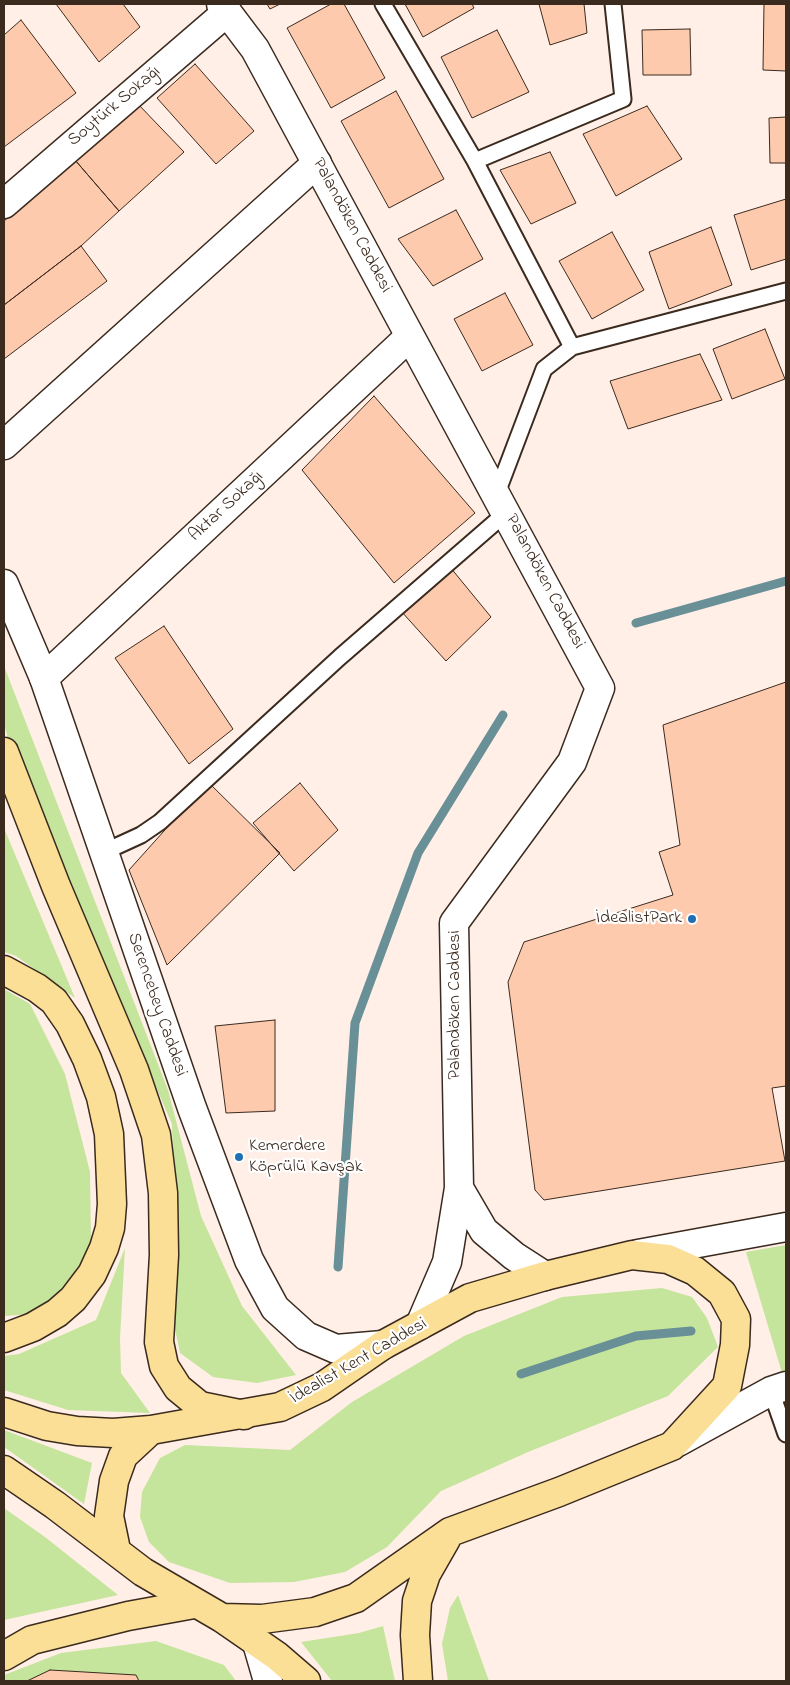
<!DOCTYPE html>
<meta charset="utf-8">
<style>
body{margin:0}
#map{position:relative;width:790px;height:1685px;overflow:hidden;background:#ffefe7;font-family:"Indie Flower",sans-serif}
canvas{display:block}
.frame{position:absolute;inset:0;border:5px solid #3b2a1e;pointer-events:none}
</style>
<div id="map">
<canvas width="790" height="1685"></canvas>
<div class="frame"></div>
</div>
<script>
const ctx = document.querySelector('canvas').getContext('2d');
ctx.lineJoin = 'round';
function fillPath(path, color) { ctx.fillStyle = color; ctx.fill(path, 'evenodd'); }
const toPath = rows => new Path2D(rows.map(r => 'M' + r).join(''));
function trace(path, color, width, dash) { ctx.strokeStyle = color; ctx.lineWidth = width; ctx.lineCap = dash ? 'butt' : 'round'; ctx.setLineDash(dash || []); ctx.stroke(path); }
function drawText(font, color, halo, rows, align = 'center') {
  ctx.font = font + ' "Indie Flower",sans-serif'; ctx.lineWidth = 4.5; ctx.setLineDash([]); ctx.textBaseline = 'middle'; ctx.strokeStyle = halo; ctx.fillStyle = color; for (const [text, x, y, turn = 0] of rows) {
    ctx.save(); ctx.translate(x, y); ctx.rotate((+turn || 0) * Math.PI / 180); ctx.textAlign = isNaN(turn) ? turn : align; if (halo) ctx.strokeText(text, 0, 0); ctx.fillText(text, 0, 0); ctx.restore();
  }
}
fillPath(toPath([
 [4,666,168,1090,201,1216,242,1306,296,1375,257,1383,213,1377,180,1353,170,1305,174,1224,172,1124,11,751,4,723],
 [4,828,75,998,16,956,4,952],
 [4,989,30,1004,65,1074,90,1172,91,1241,67,1293,32,1314,4,1316],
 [786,1245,786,1371,782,1373,746,1252],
 [125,1248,120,1338,121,1373,150,1413,68,1410,4,1390,4,1356,19,1354,96,1320],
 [662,1288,692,1297,707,1318,718,1347,668,1396,528,1452,441,1491,387,1547,345,1572,294,1582,230,1583,169,1562,149,1542,140,1517,142,1492,160,1458,185,1445,290,1450,352,1402,464,1336,562,1297],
 [4,1430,92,1463,84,1504,4,1447],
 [4,1508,45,1537,118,1595,4,1620],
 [458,1595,489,1681,448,1681,442,1644,450,1608],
 [383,1626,395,1681,332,1681,301,1642,359,1633],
 [156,1641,224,1665,236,1681,4,1681,4,1675,61,1653]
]), '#c5e49c');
trace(toPath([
 [636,623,786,581],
 [338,1267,355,1023,418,853,503,715],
 [521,1374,636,1336,691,1331]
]), '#698f97', 9);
const building = toPath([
 [56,4,123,4,140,27,99,62,56,4],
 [267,4,280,4,270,9,267,4],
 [331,4,344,4,385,78,331,108,287,28,331,4],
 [405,4,472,4,474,8,423,37,405,4],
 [539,4,584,4,587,33,550,45,539,4],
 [764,4,786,4,786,71,763,70,764,4],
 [21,20,76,93,4,147,4,35,21,20],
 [690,29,691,75,643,75,642,30,690,29],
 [497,30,529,92,472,118,441,57,497,30],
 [195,64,254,131,216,164,157,98,195,64],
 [396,91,444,179,389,208,341,121,396,91],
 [137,103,184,152,119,211,75,160,137,103],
 [647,106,682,159,616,196,583,134,647,106],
 [786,117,786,163,770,163,769,118,786,117],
 [550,152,576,203,531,224,500,170,550,152],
 [75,160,119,211,81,246,4,305,4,221,75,160],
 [786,199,786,259,751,270,734,215,786,199],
 [456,210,483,259,433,286,398,239,456,210],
 [711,227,732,285,669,309,649,252,711,227],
 [612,232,644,290,592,319,559,261,612,232],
 [81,246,107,281,4,359,4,305,81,246],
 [505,293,533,345,482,371,454,319,505,293],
 [765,329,785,379,732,399,713,349,765,329],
 [700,354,722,400,628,429,610,381,700,354],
 [374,396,475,513,394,583,302,470,374,396],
 [450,567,491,617,446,661,401,611,450,567],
 [164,626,233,729,189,764,115,658,164,626],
 [786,682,786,1086,772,1088,785,1161,544,1200,535,1190,508,982,524,942,673,895,659,852,680,845,663,725,786,682],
 [208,782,280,853,167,965,129,870,208,782],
 [300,783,338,830,294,871,253,823,300,783],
 [275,1020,275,1111,226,1113,215,1026,275,1020],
 [50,1670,136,1675,139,1681,27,1681,50,1670]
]);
fillPath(building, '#fecaae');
trace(building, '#3b2a1e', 1);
const lane = toPath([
 [383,4,475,161,572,347],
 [475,161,623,99,613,4],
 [497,493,544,369,572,347,786,291],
 [104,852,141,835,160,822,340,657,507,512],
 [771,1391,786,1434]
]);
const street = toPath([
 [4,204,227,12],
 [4,445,317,163],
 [44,678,409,337],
 [257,1643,268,1681]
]);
const secondary = toPath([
 [221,4,255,49,600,688,572,762,454,923,459,1188,447,1262,420,1325],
 [4,584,44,678,192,1108,249,1260,275,1308,306,1336,336,1349,383,1345],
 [459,1188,484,1231,514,1256,545,1276],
 [638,1254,786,1227],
 [678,1442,771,1391,786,1386]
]);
const primary = toPath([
 [4,1412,47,1426,77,1431,113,1433,151,1430,280,1407,322,1387,383,1345,470,1298,545,1276,632,1255,668,1259,695,1271,722,1293,736,1319,735,1345,727,1386,672,1446,559,1492,450,1532,356,1598,315,1612,262,1619,222,1618,143,1572,55,1505,4,1470],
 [116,1550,109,1516,114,1481,123,1456,151,1430],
 [222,1618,277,1656,306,1681],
 [418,1681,415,1635,417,1601,426,1574,446,1539]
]);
const highway = toPath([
 [4,752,56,886,134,1070,156,1135,163,1193,164,1255,159,1342,164,1366,178,1388,200,1406,244,1415],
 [4,970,37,988,54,1001,70,1024,87,1059,101,1097,109,1134,112,1204,110,1228,104,1248,92,1274,73,1299,57,1313,33,1327,4,1338],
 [4,1656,32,1640,128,1616,194,1604]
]);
trace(lane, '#3b2a1e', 19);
trace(street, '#3b2a1e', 31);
trace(secondary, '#3b2a1e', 31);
trace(primary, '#3b2a1e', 31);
trace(highway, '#3b2a1e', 31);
trace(lane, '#fff', 15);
trace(street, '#fff', 28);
trace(secondary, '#fff', 28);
trace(primary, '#fbdf96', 28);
trace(highway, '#fbdf96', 28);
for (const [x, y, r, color] of [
 [692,919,5,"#1f6fb2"],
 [239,1157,5,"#1f6fb2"]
]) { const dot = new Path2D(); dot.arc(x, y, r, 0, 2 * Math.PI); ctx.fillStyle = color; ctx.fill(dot); trace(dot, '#fff', 2); }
drawText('18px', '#3b2a1e', '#fff', [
 ["Soytürk Sokağı",115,107,-40],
 ["Palandöken Caddesi",351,226,62],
 ["Aktar Sokağı",227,507,-43],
 ["Palandöken Caddesi",544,582,62],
 ["Serencebey Caddesi",156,1005,71],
 ["Palandöken Caddesi",456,1005,-90],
 ["İdealist Kent Caddesi",359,1362,-30]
]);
drawText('18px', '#3b2a1e', '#fff', [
 ["İdealistPark",682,919],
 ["Kemerdere",249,1147,"left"],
 ["Köprülü Kavşak",249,1168,"left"]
], 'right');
</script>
